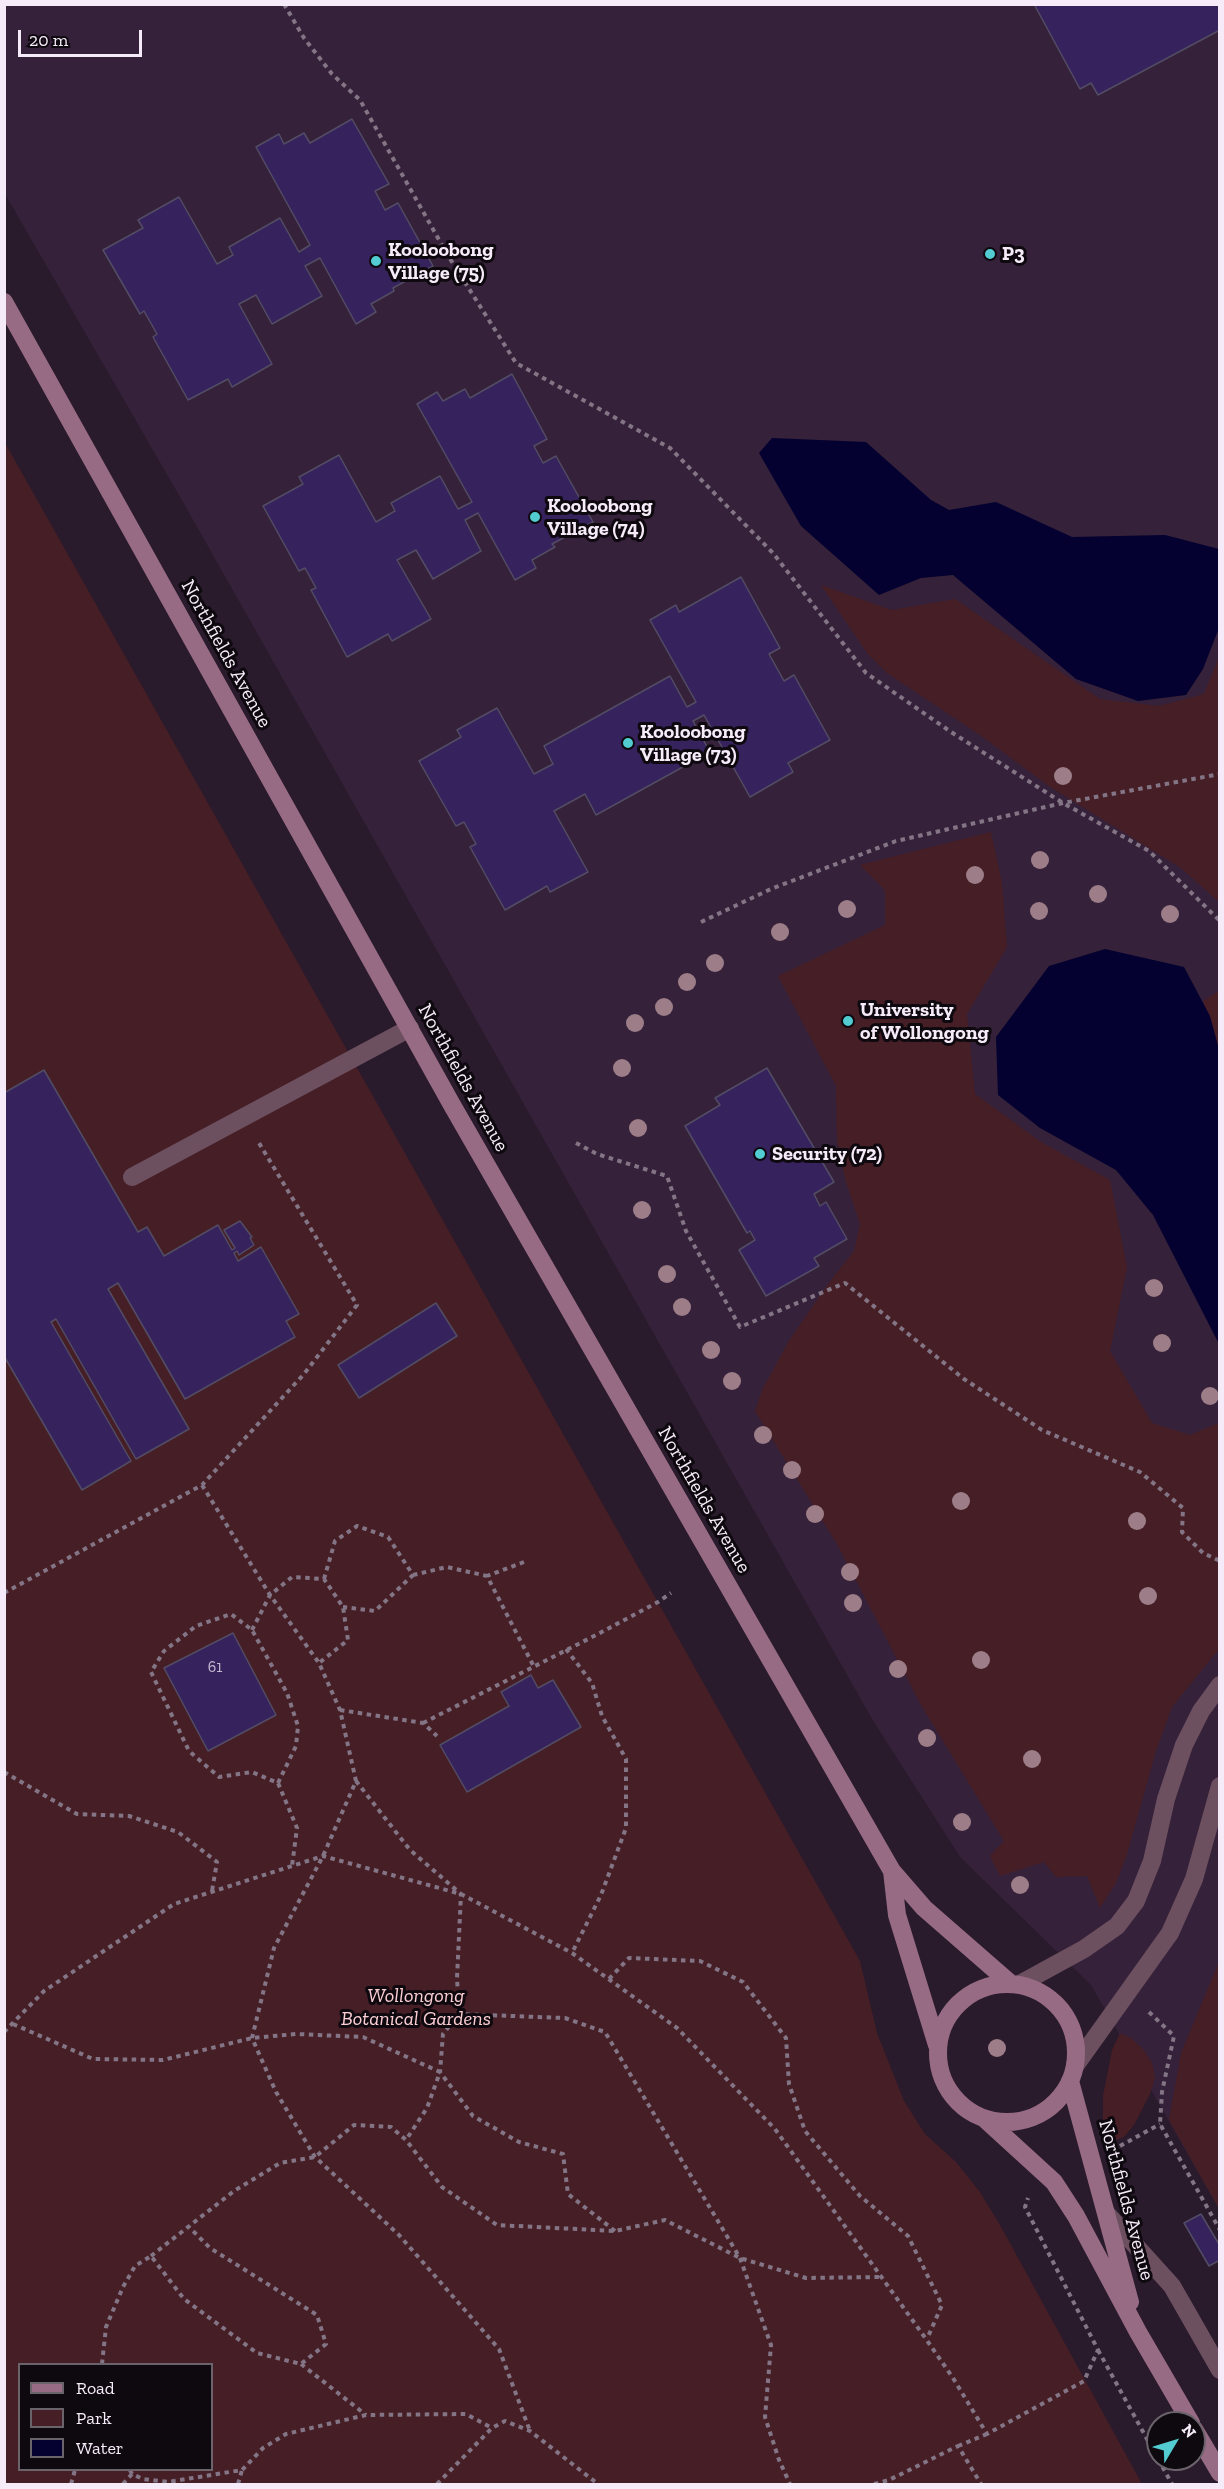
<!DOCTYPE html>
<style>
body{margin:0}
#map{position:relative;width:1224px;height:2489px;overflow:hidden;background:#291a2c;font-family:"Zilla Slab",serif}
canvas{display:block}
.frame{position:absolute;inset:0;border:6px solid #f6ebf8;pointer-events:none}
.legend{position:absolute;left:18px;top:2363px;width:195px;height:108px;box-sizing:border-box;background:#0e080f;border:2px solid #6b636c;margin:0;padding:8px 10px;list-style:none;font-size:18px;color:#f6ebf8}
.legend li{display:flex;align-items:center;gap:12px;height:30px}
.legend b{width:30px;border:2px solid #6b636c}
.north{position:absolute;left:1146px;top:2411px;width:60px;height:60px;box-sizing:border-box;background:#0e080f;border:2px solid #6b636c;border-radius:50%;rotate:52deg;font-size:16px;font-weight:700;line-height:24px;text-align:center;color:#f6ebf8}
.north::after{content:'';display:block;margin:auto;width:21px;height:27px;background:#52ccd0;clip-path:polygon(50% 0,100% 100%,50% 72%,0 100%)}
.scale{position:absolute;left:18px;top:30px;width:124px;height:27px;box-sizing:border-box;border:3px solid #f6ebf8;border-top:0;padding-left:8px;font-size:18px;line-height:21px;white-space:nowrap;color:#f6ebf8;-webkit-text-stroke:4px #0e080f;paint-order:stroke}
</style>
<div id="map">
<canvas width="1224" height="2489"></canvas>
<div class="frame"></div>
<ul class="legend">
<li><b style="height:8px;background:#986b84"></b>Road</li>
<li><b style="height:16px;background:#461e25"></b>Park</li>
<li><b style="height:16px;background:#040030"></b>Water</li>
</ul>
<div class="north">N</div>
<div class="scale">20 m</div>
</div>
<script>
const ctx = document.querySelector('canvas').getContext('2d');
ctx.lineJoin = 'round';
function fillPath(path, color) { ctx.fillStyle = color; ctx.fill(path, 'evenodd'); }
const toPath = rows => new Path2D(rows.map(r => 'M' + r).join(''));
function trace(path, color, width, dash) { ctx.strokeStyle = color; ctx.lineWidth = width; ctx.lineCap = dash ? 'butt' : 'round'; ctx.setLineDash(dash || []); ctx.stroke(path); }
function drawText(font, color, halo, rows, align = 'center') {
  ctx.font = font + ' "Zilla Slab",serif'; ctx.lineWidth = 6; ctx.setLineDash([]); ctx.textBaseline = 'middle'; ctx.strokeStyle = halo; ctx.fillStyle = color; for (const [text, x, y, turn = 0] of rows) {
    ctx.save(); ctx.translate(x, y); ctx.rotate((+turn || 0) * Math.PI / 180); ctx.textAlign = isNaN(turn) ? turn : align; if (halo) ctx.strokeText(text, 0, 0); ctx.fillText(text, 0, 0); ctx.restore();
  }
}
fillPath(toPath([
 [4,5,1219,5,1219,2209,1091,1985,960,1857,872,1719,184,504,5,194]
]), '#352139');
fillPath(toPath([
 [4,441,860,1961,877,2033,904,2101,925,2134,956,2162,980,2192,1000,2225,1142,2484,5,2484],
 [20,2364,212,2364,212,2470,20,2470],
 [821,585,892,610,955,599,1100,699,1159,706,1204,694,1219,657,1219,902,1181,868,1050,787,980,735,887,673,867,653],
 [991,832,1002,883,1007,947,967,1014,975,1094,1041,1142,1110,1180,1127,1267,1110,1351,1152,1423,1190,1435,1219,1423,1219,1649,1172,1707,1156,1751,1127,1854,1116,1883,1100,1908,1087,1876,1056,1877,1044,1862,1000,1876,990,1856,1004,1841,921,1705,837,1544,755,1411,763,1388,790,1339,831,1280,854,1251,860,1224,846,1182,837,1142,836,1086,778,976,885,925,885,890,860,865],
 [1219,991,1219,1057,1203,1001],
 [1219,1962,1220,2209,1219,2209,1169,2120,1181,2053],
 [1120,2033,1131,2038,1144,2050,1152,2063,1155,2078,1150,2094,1134,2125,1124,2137,1107,2144,1103,2126,1103,2096,1112,2050]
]), '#461e25');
fillPath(toPath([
 [772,438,866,442,931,500,949,510,996,502,1072,537,1165,535,1219,549,1219,628,1203,669,1186,695,1138,701,1076,679,953,575,921,578,879,595,801,526,759,453],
 [1105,949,1184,967,1210,1016,1220,1053,1219,1344,1153,1215,1116,1170,1040,1128,998,1095,996,1037,1049,966]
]), '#040030');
const building = toPath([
 [1034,4,1220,4,1220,30,1098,95,1091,83,1080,89,1034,4],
 [352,119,389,184,375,191,385,210,398,203,433,266,393,288,394,291,371,304,376,312,356,324,320,258,305,266,322,296,272,324,256,295,239,304,272,364,232,387,228,379,188,400,153,337,157,334,144,311,140,314,103,250,143,228,138,220,179,197,217,264,233,255,229,247,280,218,299,252,310,245,256,147,279,134,284,144,304,133,310,143,352,119],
 [512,374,547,439,534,446,543,463,556,456,593,522,552,544,555,547,532,560,536,568,515,580,478,513,465,520,481,551,433,579,416,550,397,560,431,619,392,641,388,634,347,657,311,590,316,588,305,568,299,571,263,506,303,484,299,477,339,455,376,522,395,511,391,503,440,476,458,509,472,502,417,404,437,392,443,401,465,389,470,398,512,374],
 [741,577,780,648,769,654,784,681,794,675,830,740,788,763,793,772,750,797,704,715,693,721,710,752,596,815,585,794,554,811,588,872,550,892,547,886,505,910,470,847,476,844,464,822,456,826,419,761,461,737,457,730,497,708,534,774,553,764,544,746,670,676,687,707,696,702,650,620,676,605,679,612,741,577],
 [767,1068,834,1182,814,1194,820,1206,826,1202,847,1239,814,1258,819,1266,766,1296,739,1250,755,1240,750,1231,747,1233,685,1126,720,1105,715,1098,767,1068],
 [44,1070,138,1232,147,1227,164,1256,218,1225,232,1250,235,1248,224,1230,240,1221,252,1237,250,1238,254,1245,239,1255,237,1251,234,1253,238,1261,261,1247,299,1314,286,1321,295,1337,185,1399,118,1283,108,1289,189,1429,136,1459,56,1319,51,1322,131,1461,82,1490,4,1356,4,1093,44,1070],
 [436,1303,457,1336,359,1398,338,1365,436,1303],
 [233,1633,276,1715,208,1751,164,1668,233,1633],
 [531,1675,538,1688,553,1680,581,1727,467,1792,440,1745,509,1706,501,1692,531,1675],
 [1201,2214,1220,2246,1220,2260,1209,2266,1184,2223,1201,2214]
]);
fillPath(building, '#36225c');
trace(building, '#524c64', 1.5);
trace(toPath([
 [284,4,304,38,332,74,360,100,447,254,516,363,670,448,773,553,866,673,951,732,1063,803,1149,851,1220,921],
 [701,922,771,889,896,841,1063,803,1220,774],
 [576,1143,597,1154,667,1176,686,1231,740,1327,845,1283,964,1379,1042,1430,1140,1472,1183,1508,1182,1532,1203,1553,1220,1561],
 [202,1485,270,1595,319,1663,340,1710,356,1781,323,1856,274,1948,252,2038,276,2092,315,2157,399,2235,499,2349,530,2431],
 [524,1562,487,1576,533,1665],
 [413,1575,447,1567,487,1576],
 [324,1579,335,1541,357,1526,388,1537,413,1575,375,1611,343,1607],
 [4,1593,202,1485,304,1374,357,1305,259,1143],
 [252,1630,270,1595,292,1577,324,1579,343,1607,348,1640,319,1663],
 [566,1649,592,1683,602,1716,626,1759,626,1828,601,1895,572,1953],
 [340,1710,423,1723,437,1736],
 [423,1723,598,1634,658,1602,671,1593],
 [4,1772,77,1814,129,1816,178,1832,217,1862,212,1891],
 [356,1781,410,1850,461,1894,457,1978,459,2014],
 [278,1783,296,1746,298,1726,287,1693,252,1630,231,1614,196,1626,164,1651,151,1672,189,1751,219,1777,252,1772,278,1783,297,1828,292,1866],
 [609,1979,629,1958,700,1961,743,1982,786,2038,789,2084,805,2131,860,2196,908,2236,942,2305,927,2339],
 [1149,2012,1174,2036,1162,2092,1160,2124,1220,2230],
 [13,2024,93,2059,163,2060,252,2038,296,2034,363,2037,440,2072,427,2108,406,2140],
 [4,2032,44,1991,174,1904,323,1856,461,1894,572,1953,677,2028,775,2129,926,2339,953,2378,987,2434,1084,2381,1098,2350,1025,2207,1028,2198],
 [1120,2146,1160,2124],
 [615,2231,568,2194,563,2154,519,2142,473,2116,440,2072,443,2034,459,2014,565,2018,605,2032,740,2258,771,2345,765,2417,779,2460,790,2484],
 [151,2256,234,2191,280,2163,315,2157,354,2125,391,2127,406,2140,442,2187,497,2225,615,2231,665,2220,740,2258,806,2278,880,2277],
 [1098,2350,1158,2459],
 [102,2364,106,2327,123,2287,135,2266,151,2256,184,2299,257,2353,301,2364,326,2344,317,2315,210,2248,189,2227],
 [301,2364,366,2415],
 [958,2446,987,2434],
 [1158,2459,1172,2484],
 [130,2470,132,2474,143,2479,168,2482,242,2470,263,2448,286,2434,366,2415,466,2414,492,2428],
 [71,2484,75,2470],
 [123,2484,132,2474],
 [238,2484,242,2470],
 [437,2484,492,2428,505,2421,530,2431,598,2484],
 [874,2484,889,2480,958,2446,981,2484]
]), '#837585', 4, [4.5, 4.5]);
trace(toPath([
 [132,1177,410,1028],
 [1107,2214,1172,2286,1220,2370]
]), '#6d5060', 18);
trace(toPath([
 [1020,1984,1084,1949,1117,1926,1136,1901,1152,1861,1166,1799,1184,1745,1201,1711,1220,1685],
 [1075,2066,1170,1933,1194,1879,1220,1786]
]), '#6d5060', 18);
trace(toPath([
 [4,302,452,1105,892,1871,924,1908,1010,1983],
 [892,1871,897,1915,937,2045],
 '938 2053a69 69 0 1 1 138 0a69 69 0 1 1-138 0Z',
 [1070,2081,1130,2302],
 [985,2119,1054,2182,1076,2216,1138,2332,1191,2423],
 [1194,2429,1220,2473]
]), '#986b84', 18);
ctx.fillStyle = '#9d7e88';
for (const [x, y] of [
 [1063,776],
 [1040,860],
 [975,875],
 [1098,894],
 [847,909],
 [1039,911],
 [1170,914],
 [780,932],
 [715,963],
 [687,982],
 [664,1007],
 [635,1023],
 [622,1068],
 [638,1128],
 [642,1210],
 [667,1274],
 [1154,1288],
 [682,1307],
 [1162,1343],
 [711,1350],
 [732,1381],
 [1210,1396],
 [763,1435],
 [792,1470],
 [961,1501],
 [815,1514],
 [1137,1521],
 [850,1572],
 [1148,1596],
 [853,1603],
 [981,1660],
 [898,1669],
 [927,1738],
 [1032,1759],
 [962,1822],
 [1020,1885],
 [997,2048]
]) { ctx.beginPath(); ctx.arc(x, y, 9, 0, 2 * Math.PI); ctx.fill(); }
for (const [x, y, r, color] of [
 [990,254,6,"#52ccd0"],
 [376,261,6,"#52ccd0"],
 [535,517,6,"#52ccd0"],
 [628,743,6,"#52ccd0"],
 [848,1021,6,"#52ccd0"],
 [760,1154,6,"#52ccd0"]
]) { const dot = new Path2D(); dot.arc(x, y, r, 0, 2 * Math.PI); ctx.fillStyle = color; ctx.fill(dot); trace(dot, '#0e080f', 2); }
drawText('16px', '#c6b9d1', null, [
 ["61",215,1667]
]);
drawText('bold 20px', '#f6ebf8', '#0e080f', [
 ["Kooloobong",388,250],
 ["Village (75)",388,273],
 ["P3",1002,254],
 ["Kooloobong",547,506],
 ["Village (74)",547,529],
 ["Kooloobong",640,732],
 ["Village (73)",640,755],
 ["University",860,1010],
 ["of Wollongong",860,1033],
 ["Security (72)",772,1154]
], 'left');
drawText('20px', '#f6ebf8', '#0e080f', [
 ["Northfields Avenue",226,654,61],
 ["Northfields Avenue",463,1078,61],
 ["Northfields Avenue",704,1500,60],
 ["Northfields Avenue",1126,2200,75]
]);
drawText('italic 20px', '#fccfd4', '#0e080f', [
 ["Wollongong",416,1996],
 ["Botanical Gardens",416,2019]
]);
</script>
